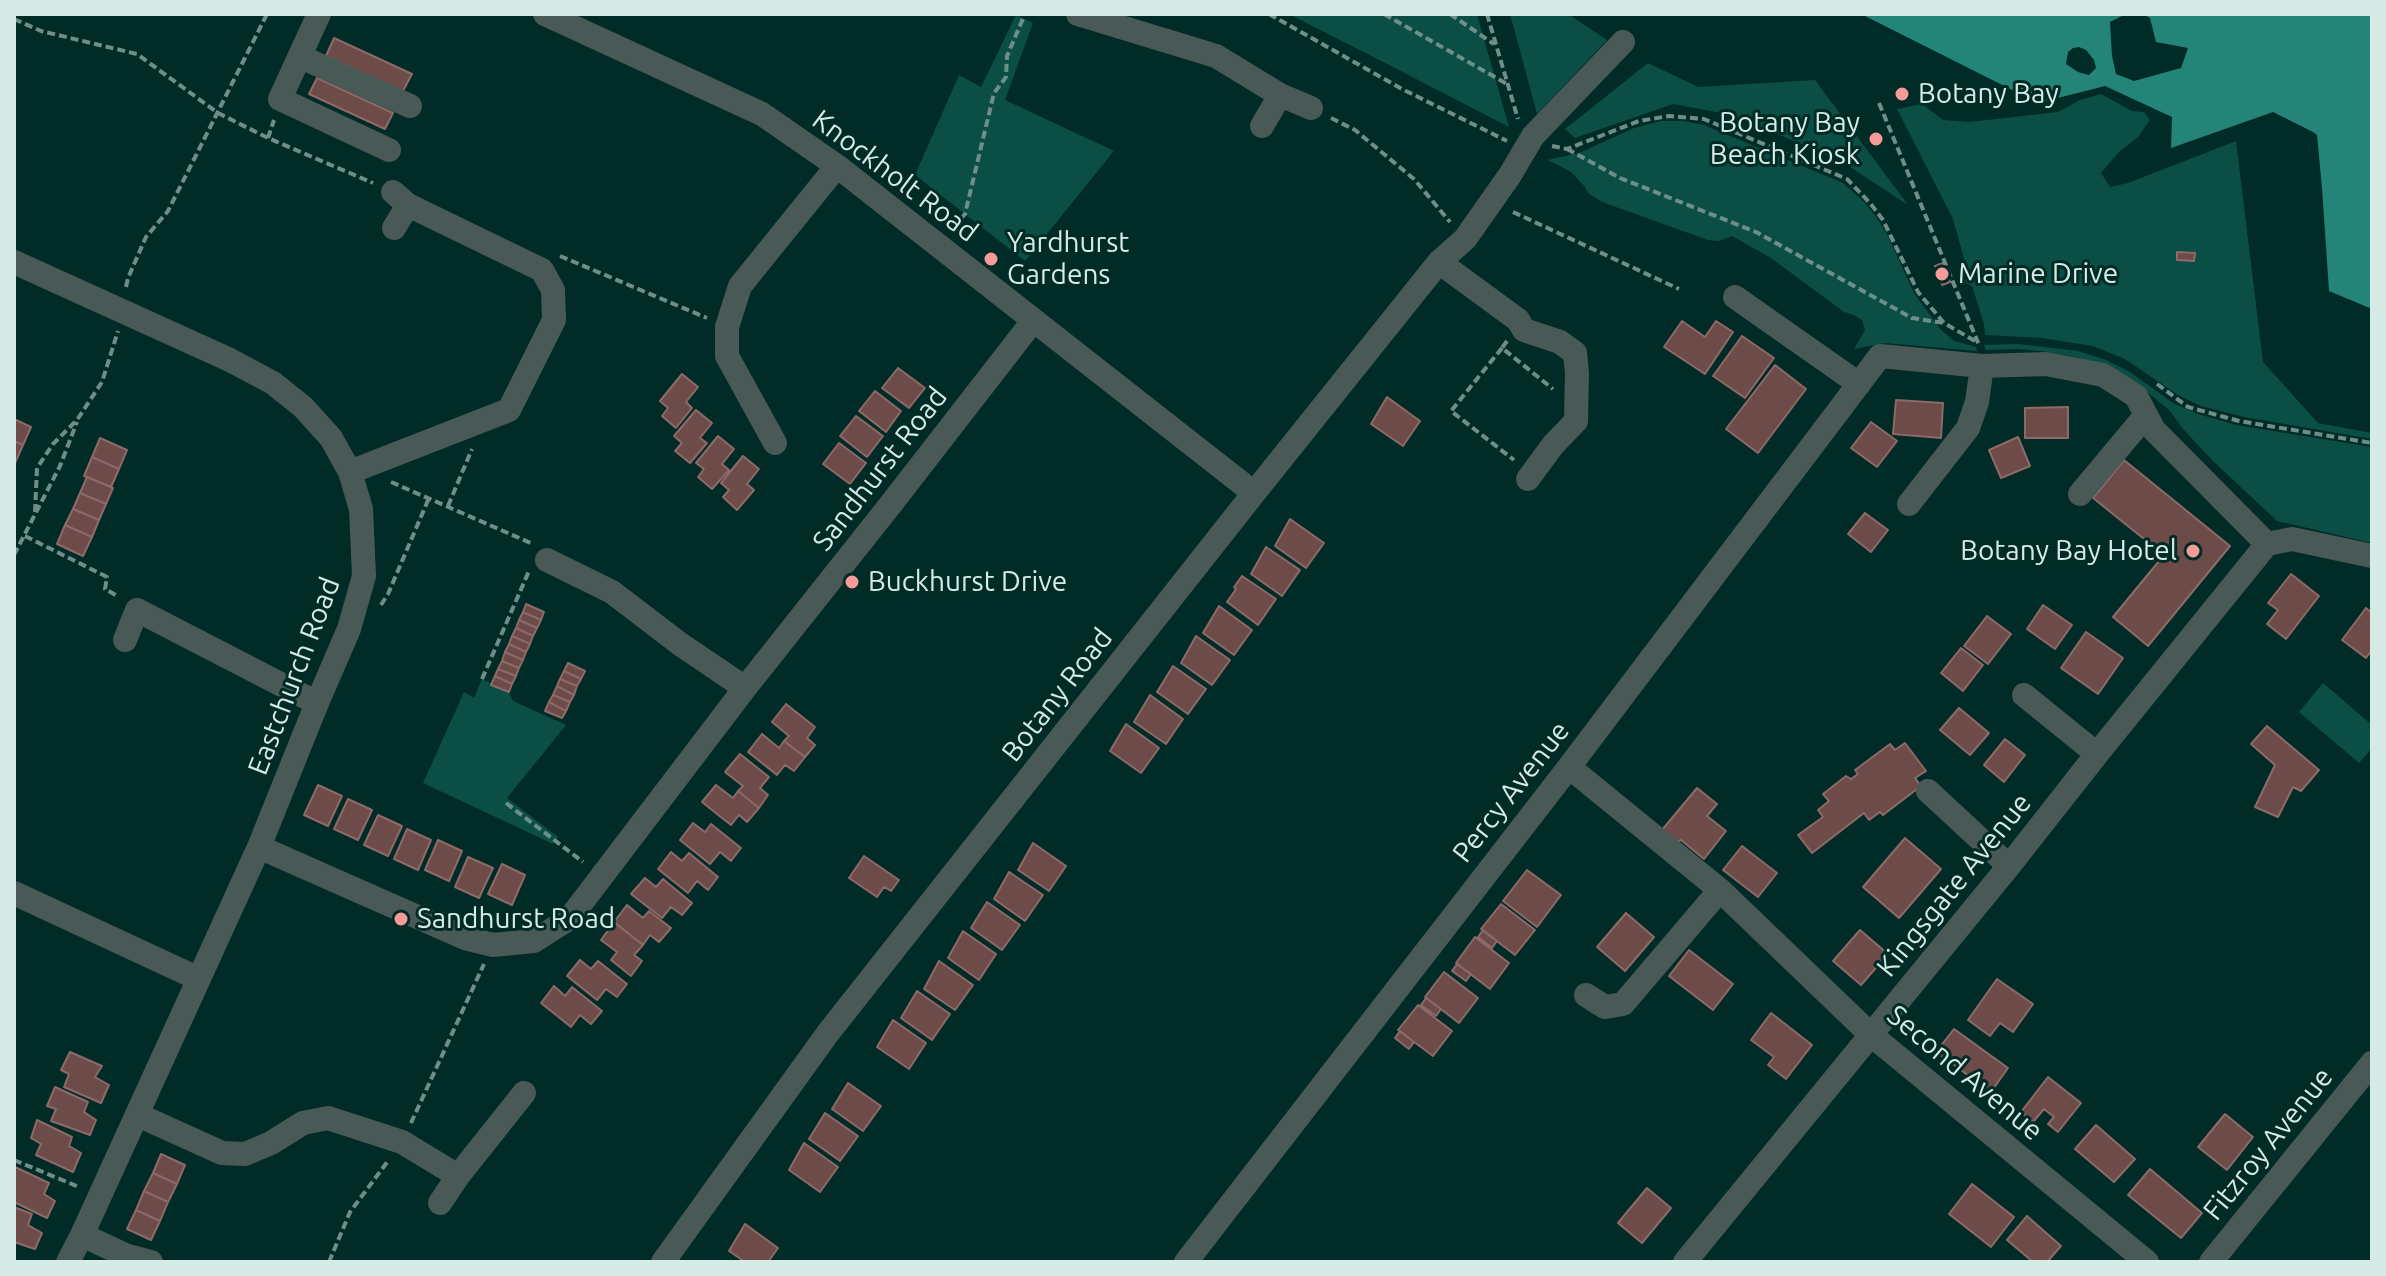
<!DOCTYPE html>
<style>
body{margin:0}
#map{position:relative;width:2386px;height:1276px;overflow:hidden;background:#002b26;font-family:Ubuntu,sans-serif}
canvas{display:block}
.frame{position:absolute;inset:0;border:16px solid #d6ebe6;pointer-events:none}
</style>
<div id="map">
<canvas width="2386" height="1276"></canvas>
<div class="frame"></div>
</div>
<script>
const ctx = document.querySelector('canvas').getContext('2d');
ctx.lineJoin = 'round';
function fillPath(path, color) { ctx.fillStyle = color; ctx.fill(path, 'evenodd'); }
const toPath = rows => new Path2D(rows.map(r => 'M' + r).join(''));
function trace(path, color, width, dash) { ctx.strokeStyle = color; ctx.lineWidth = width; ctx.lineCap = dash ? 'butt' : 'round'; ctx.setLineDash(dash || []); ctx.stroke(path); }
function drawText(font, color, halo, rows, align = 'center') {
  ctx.font = font + ' Ubuntu,sans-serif'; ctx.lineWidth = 6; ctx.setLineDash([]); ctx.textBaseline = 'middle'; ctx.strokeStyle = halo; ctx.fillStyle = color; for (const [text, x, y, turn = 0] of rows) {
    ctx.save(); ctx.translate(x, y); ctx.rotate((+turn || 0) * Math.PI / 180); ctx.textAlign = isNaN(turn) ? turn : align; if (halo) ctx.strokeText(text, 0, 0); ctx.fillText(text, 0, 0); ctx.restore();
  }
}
fillPath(toPath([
 [1289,14,1477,14,1509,127,1391,66],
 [1510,14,1568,14,1607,40,1537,114],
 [1016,15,1033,23,1005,100,1114,151,1025,261,915,175,959,75,981,87],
 [1648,63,1698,87,1815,80,1908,205,1841,161,1732,115,1673,104,1575,138,1565,129],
 [2101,94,2132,111,2144,112,2150,120,2138,137,2119,152,2101,173,2110,187,2128,183,2236,141,2263,362,2318,423,2372,433,2372,439,2244,417,2201,406,2178,395,2125,359,2093,346,2042,338,1985,335,1984,324,1972,286,1964,282,1963,279,1969,276,1953,219,1897,109,1922,104,1943,120,1969,122,2058,112,2080,100],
 [1661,121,1683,121,1704,125,1843,183,1864,202,1877,218,1887,234,1914,293,1941,330,1954,341,1976,347,1977,351,1885,343,1854,349,1865,330,1862,320,1854,315,1844,312,1771,258,1732,236,1719,241,1708,240,1602,202,1588,193,1585,187,1571,172,1548,160,1579,153,1634,128],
 [2018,344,2078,351,2106,360,2130,372,2173,403,2198,414,2236,425,2372,447,2372,543,2277,521,2213,461,2183,429,2170,411,2146,391,2105,367,2075,357,2041,351,2020,349,1986,350,1984,345],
 [482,679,509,692,513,701,566,725,507,798,558,837,553,844,423,783,464,692,474,698],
 [2323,683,2372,725,2372,748,2359,763,2299,712]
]), '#0b4e46');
fillPath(toPath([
 [1861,14,2126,14,2110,22,2112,56,2116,74,2134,81,2181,68,2188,48,2156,42,2150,18,2143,14,2372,14,2372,309,2329,291,2322,188,2317,135,2313,132,2273,112,2171,148,2172,117,2105,86,2038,103],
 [2079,47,2086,50,2094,60,2096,68,2089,75,2078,72,2066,64,2068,52,2073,48]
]), '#248477');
const building = toPath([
 [334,38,412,74,403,91,326,56,334,38],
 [317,78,393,113,385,129,309,94,317,78],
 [2177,252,2195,253,2194,261,2177,260,2177,252],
 [1943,263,1950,282,1942,285,1935,266,1943,263],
 [1682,321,1705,337,1716,321,1733,332,1705,374,1664,347,1682,321],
 [1742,336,1774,358,1745,398,1713,376,1742,336],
 [1775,365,1806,389,1758,453,1726,429,1775,365],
 [898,368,925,388,909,408,882,388,898,368],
 [682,374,698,387,686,402,692,408,676,428,662,416,668,408,660,401,682,374],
 [875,391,901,411,886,432,859,411,875,391],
 [1387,397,1420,421,1403,446,1371,424,1387,397],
 [1896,400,1943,403,1941,438,1893,434,1896,400],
 [2068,407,2068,438,2025,438,2025,408,2068,407],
 [696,410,712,423,700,438,707,443,690,463,675,451,682,443,674,436,696,410],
 [856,416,883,436,867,457,840,436,856,416],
 [14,419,31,427,23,445,14,441,14,419],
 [1871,422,1897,441,1877,467,1851,448,1871,422],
 [718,436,734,449,722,464,729,470,712,489,698,477,704,469,696,463,718,436],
 [2018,437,2030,466,2001,478,1989,450,2018,437],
 [100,438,127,450,119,469,92,457,100,438],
 [14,441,23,445,15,463,14,463,14,441],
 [839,443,866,463,850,484,823,464,839,443],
 [743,456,759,469,747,484,754,490,737,510,723,497,729,490,721,483,743,456],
 [92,457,119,469,111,487,84,476,92,457],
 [2124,460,2230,546,2148,646,2113,617,2164,555,2093,498,2124,460],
 [87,477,113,488,106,504,80,493,87,477],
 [80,493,106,504,99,520,73,509,80,493],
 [73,509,99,520,92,537,65,525,73,509],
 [1865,513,1888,530,1871,552,1848,534,1865,513],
 [1290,519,1324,543,1306,568,1275,546,1290,519],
 [65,525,92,537,83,556,57,544,65,525],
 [1266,547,1300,570,1282,596,1251,574,1266,547],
 [2291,574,2319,596,2286,639,2267,624,2278,610,2268,603,2291,574],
 [1242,576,1276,599,1258,625,1227,602,1236,589,1234,587,1242,576],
 [526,604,544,612,541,620,523,612,526,604],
 [2043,605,2072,625,2055,649,2027,629,2043,605],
 [1219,606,1252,630,1234,655,1203,633,1219,606],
 [2366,608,2372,613,2372,650,2366,658,2342,640,2366,608],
 [523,612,541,620,537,628,519,620,523,612],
 [1987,616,2011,634,1988,664,1964,646,1987,616],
 [519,620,537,628,533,636,516,628,519,620],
 [516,628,533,636,530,644,512,636,516,628],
 [2086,632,2123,658,2098,694,2061,668,2086,632],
 [512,636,530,644,526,652,509,644,512,636],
 [1196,636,1230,660,1212,685,1181,663,1196,636],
 [509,644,526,652,523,660,505,652,509,644],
 [1961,648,1983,665,1963,691,1941,673,1961,648],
 [505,652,523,660,519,668,502,661,505,652],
 [502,661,519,668,516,676,498,669,502,661],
 [568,663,585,671,581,679,564,671,568,663],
 [1173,666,1206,689,1188,714,1157,692,1173,666],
 [498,669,516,676,512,684,495,676,498,669],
 [564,671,581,679,577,686,560,679,564,671],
 [495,676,512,684,509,692,491,685,495,676],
 [560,679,577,686,574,695,557,686,560,679],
 [557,686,574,695,570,702,553,695,557,686],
 [553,695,570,702,566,711,549,702,553,695],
 [1150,695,1183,719,1166,744,1134,722,1150,695],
 [549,702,566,711,562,718,545,711,549,702],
 [786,704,815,727,807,738,815,745,805,757,784,741,789,736,772,722,786,704],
 [1959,708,1989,733,1970,755,1940,730,1959,708],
 [1126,724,1159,748,1141,773,1110,751,1126,724],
 [2267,726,2319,770,2301,791,2293,787,2278,817,2255,807,2275,765,2251,744,2267,726],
 [762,734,779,748,784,741,805,757,794,771,785,765,777,775,748,752,762,734],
 [2005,739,2025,755,2004,782,1984,765,2005,739],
 [1905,743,1926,771,1915,778,1921,786,1883,815,1880,812,1869,820,1864,813,1812,853,1798,835,1823,817,1818,810,1829,801,1823,794,1846,776,1851,779,1858,774,1855,770,1890,744,1895,750,1905,743],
 [740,754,769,777,760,788,768,795,759,808,738,791,743,786,725,772,740,754],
 [318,785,342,796,328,826,304,815,318,785],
 [716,785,733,798,738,791,759,808,747,822,739,815,731,825,702,802,716,785],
 [1697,788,1717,804,1707,816,1726,831,1704,859,1681,840,1677,842,1662,830,1697,788],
 [348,799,372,810,358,840,334,829,348,799],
 [378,815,402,826,388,856,364,845,378,815],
 [693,823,705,832,711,824,741,848,731,861,720,852,710,864,680,840,693,823],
 [407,829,431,840,418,870,394,859,407,829],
 [1905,838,1941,869,1899,918,1863,887,1905,838],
 [438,840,462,851,449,881,425,870,438,840],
 [1033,843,1066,866,1049,891,1018,870,1033,843],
 [1742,846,1777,873,1758,897,1723,870,1742,846],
 [671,852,682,861,689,853,718,877,708,890,697,881,688,893,658,869,671,852],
 [864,856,899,880,891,891,884,887,877,897,849,878,864,856],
 [468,857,493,868,479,898,455,887,468,857],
 [502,864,525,875,512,905,488,894,502,864],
 [1527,870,1561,895,1537,927,1503,901,1527,870],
 [1009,872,1043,895,1025,921,994,899,1009,872],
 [645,878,656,887,663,879,692,903,682,915,671,907,662,918,631,894,645,878],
 [987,902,1020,925,1002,950,971,928,987,902],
 [1501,904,1535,930,1515,955,1481,929,1501,904],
 [627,905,643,918,649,911,671,928,659,942,650,935,643,945,614,922,627,905],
 [1626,913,1654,937,1625,971,1597,947,1626,913],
 [614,922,643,945,634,955,642,961,631,976,611,960,617,952,601,940,614,922],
 [1483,930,1497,941,1492,948,1478,937,1483,930],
 [1860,930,1888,954,1861,985,1833,961,1860,930],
 [963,931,996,954,979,980,948,958,963,931],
 [1475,937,1509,963,1490,989,1456,963,1475,937],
 [1689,950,1733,984,1713,1010,1669,976,1689,950],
 [580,960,591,969,598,961,627,984,617,997,606,989,597,1000,567,976,580,960],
 [939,961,973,985,955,1010,924,989,939,961],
 [1457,964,1471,974,1466,981,1452,971,1457,964],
 [1444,972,1478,998,1459,1023,1425,997,1444,972],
 [1997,979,2033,1004,2013,1032,2000,1023,1990,1036,1968,1020,1997,979],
 [554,986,565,996,572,987,602,1011,591,1024,580,1015,571,1027,541,1003,554,986],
 [917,991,950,1014,932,1040,901,1018,917,991],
 [1426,998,1441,1009,1436,1016,1421,1005,1426,998],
 [1418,1005,1452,1031,1433,1056,1398,1030,1418,1005],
 [1771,1013,1812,1045,1786,1079,1768,1065,1774,1057,1751,1040,1771,1013],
 [893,1020,926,1043,909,1069,877,1047,893,1020],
 [1954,1029,2008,1068,1991,1092,1936,1052,1954,1029],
 [1400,1031,1414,1042,1409,1049,1395,1038,1400,1031],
 [70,1052,102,1066,95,1077,109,1085,101,1103,64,1087,69,1074,61,1070,70,1052],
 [2048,1077,2081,1103,2058,1132,2048,1124,2054,1117,2044,1109,2033,1122,2021,1112,2048,1077],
 [848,1083,881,1106,863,1131,832,1109,848,1083],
 [55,1087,88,1102,84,1112,96,1120,90,1135,51,1121,56,1109,47,1106,55,1087],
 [825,1113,858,1136,840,1161,809,1139,825,1113],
 [2225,1114,2253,1137,2227,1170,2198,1147,2225,1114],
 [37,1120,72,1137,69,1146,81,1153,73,1172,36,1155,41,1144,31,1138,37,1120],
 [2096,1125,2135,1159,2114,1182,2075,1149,2096,1125],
 [804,1143,838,1167,820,1192,789,1170,804,1143],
 [161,1154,185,1165,177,1184,153,1173,161,1154],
 [15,1167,49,1183,44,1194,55,1201,47,1218,14,1202,15,1167],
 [2150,1169,2202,1213,2181,1238,2128,1195,2150,1169],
 [153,1173,177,1184,168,1202,144,1191,153,1173],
 [1972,1184,2014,1217,1991,1247,1949,1214,1972,1184],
 [1647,1188,1671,1208,1642,1243,1618,1223,1647,1188],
 [144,1191,168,1202,160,1221,136,1210,144,1191],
 [14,1207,32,1214,28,1225,42,1233,35,1249,14,1242,14,1207],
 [136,1210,160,1221,151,1240,127,1229,136,1210],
 [2027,1216,2061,1246,2047,1262,2033,1262,2007,1240,2027,1216],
 [745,1224,778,1248,768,1262,745,1262,729,1251,745,1224]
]);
fillPath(building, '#6d4b49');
trace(building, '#8d6a68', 2);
trace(toPath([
 [1269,14,1402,89,1507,141],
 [1384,14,1507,84],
 [1450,14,1494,44],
 [1487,14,1518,119],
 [14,19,41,31,137,54,218,113,268,138,373,183],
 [1879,103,1979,345],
 [1331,118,1355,130,1414,179,1450,222],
 [268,138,274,120],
 [1552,146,1567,149,1639,121,1669,116,1704,119,1847,179,1870,203,1883,220,1918,292,1944,323,1975,341],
 [1567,149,1620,178,1756,232,1912,318,1944,323],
 [1513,212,1679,289],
 [953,228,965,214,994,93,1006,77,1007,56,1025,14],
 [560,256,707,318],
 [126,287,128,278,146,237,168,211,267,14],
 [1507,341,1502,348,1553,389],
 [1502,348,1451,411,1514,460],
 [2157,384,2188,407,2239,421,2372,443],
 [391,482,533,544],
 [448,506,472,449],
 [35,512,37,468,53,444,77,420,102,382,118,331],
 [25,536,107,577,105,589,119,597],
 [14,555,60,466,77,422],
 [381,605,388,594,429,498],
 [482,679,529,571],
 [506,803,583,862],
 [411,1123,484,964],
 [14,1160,79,1187],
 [329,1262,350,1212,388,1161]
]), '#6f8e89', 4, [8, 4]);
trace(toPath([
 [319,14,280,99,389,150],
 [545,14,762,114,837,166,1254,493],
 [1078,14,1216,56,1280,95,1311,108],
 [301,57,410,106],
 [1262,126,1280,95],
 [394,228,408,205],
 [14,262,230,360,273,383,303,407,331,438,350,472,361,509,364,576,349,629,317,703,259,847,82,1235,68,1262],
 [1439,262,1518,320,1524,330,1560,342,1575,353,1577,373,1576,421,1553,445,1528,479],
 [1735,297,1859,384],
 [775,443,727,356,727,327,740,286,837,166],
 [350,472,509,410,554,320,553,290,542,270,408,205,393,192],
 [2080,494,2146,415],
 [1909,504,1968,428,1977,402,1982,366],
 [2267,544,2292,539,2372,556],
 [547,560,612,592,680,644,745,688],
 [125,640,137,610,317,703],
 [2024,695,2097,754],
 [1569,767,1720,890,1870,1034,2147,1262],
 [1928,791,2009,866],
 [259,847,465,938,493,945,534,941,570,918,745,688,891,504,1033,321],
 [14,893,199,979],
 [1586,995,1605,1007,1623,1004,1720,890],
 [138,1115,222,1153,245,1154,271,1143,303,1123,328,1118,402,1142,458,1176],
 [440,1203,458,1176,524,1093],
 [82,1235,125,1255,151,1262],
 [663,1262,828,1033,1254,493,1439,262,1465,239,1510,175,1533,136,1623,42],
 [1186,1262,1569,767,1880,356,1982,366,2046,364,2103,375,2136,396,2154,430,2267,544],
 [1685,1262,2009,866,2097,754,2267,544],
 [2211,1262,2372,1063]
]), '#495956', 24);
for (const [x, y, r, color] of [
 [1902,94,8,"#f59b98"],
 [1876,139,8,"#f59b98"],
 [991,259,8,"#f59b98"],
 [1942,274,8,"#f59b98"],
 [2193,551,8,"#f59b98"],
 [852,582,8,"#f59b98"],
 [401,919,8,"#f59b98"]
]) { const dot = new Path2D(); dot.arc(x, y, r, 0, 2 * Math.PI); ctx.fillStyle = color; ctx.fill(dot); trace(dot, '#002b26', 3); }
drawText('28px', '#d6ebe6', '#002b26', [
 ["Botany Bay",1918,94],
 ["Botany Bay",1860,123,"right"],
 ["Beach Kiosk",1860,155,"right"],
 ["Yardhurst",1007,243],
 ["Gardens",1007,275],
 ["Marine Drive",1958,274],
 ["Botany Bay Hotel",2177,551,"right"],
 ["Buckhurst Drive",868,582],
 ["Sandhurst Road",417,919]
], 'left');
drawText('28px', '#d6ebe6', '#002b26', [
 ["Knockholt Road",895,176,37],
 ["Sandhurst Road",880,469,-52],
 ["Eastchurch Road",294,676,-69],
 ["Botany Road",1057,695,-52],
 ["Percy Avenue",1511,792,-52],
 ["Kingsgate Avenue",1954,885,-51],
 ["Second Avenue",1965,1073,40],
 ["Fitzroy Avenue",2268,1144,-51]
]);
</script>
